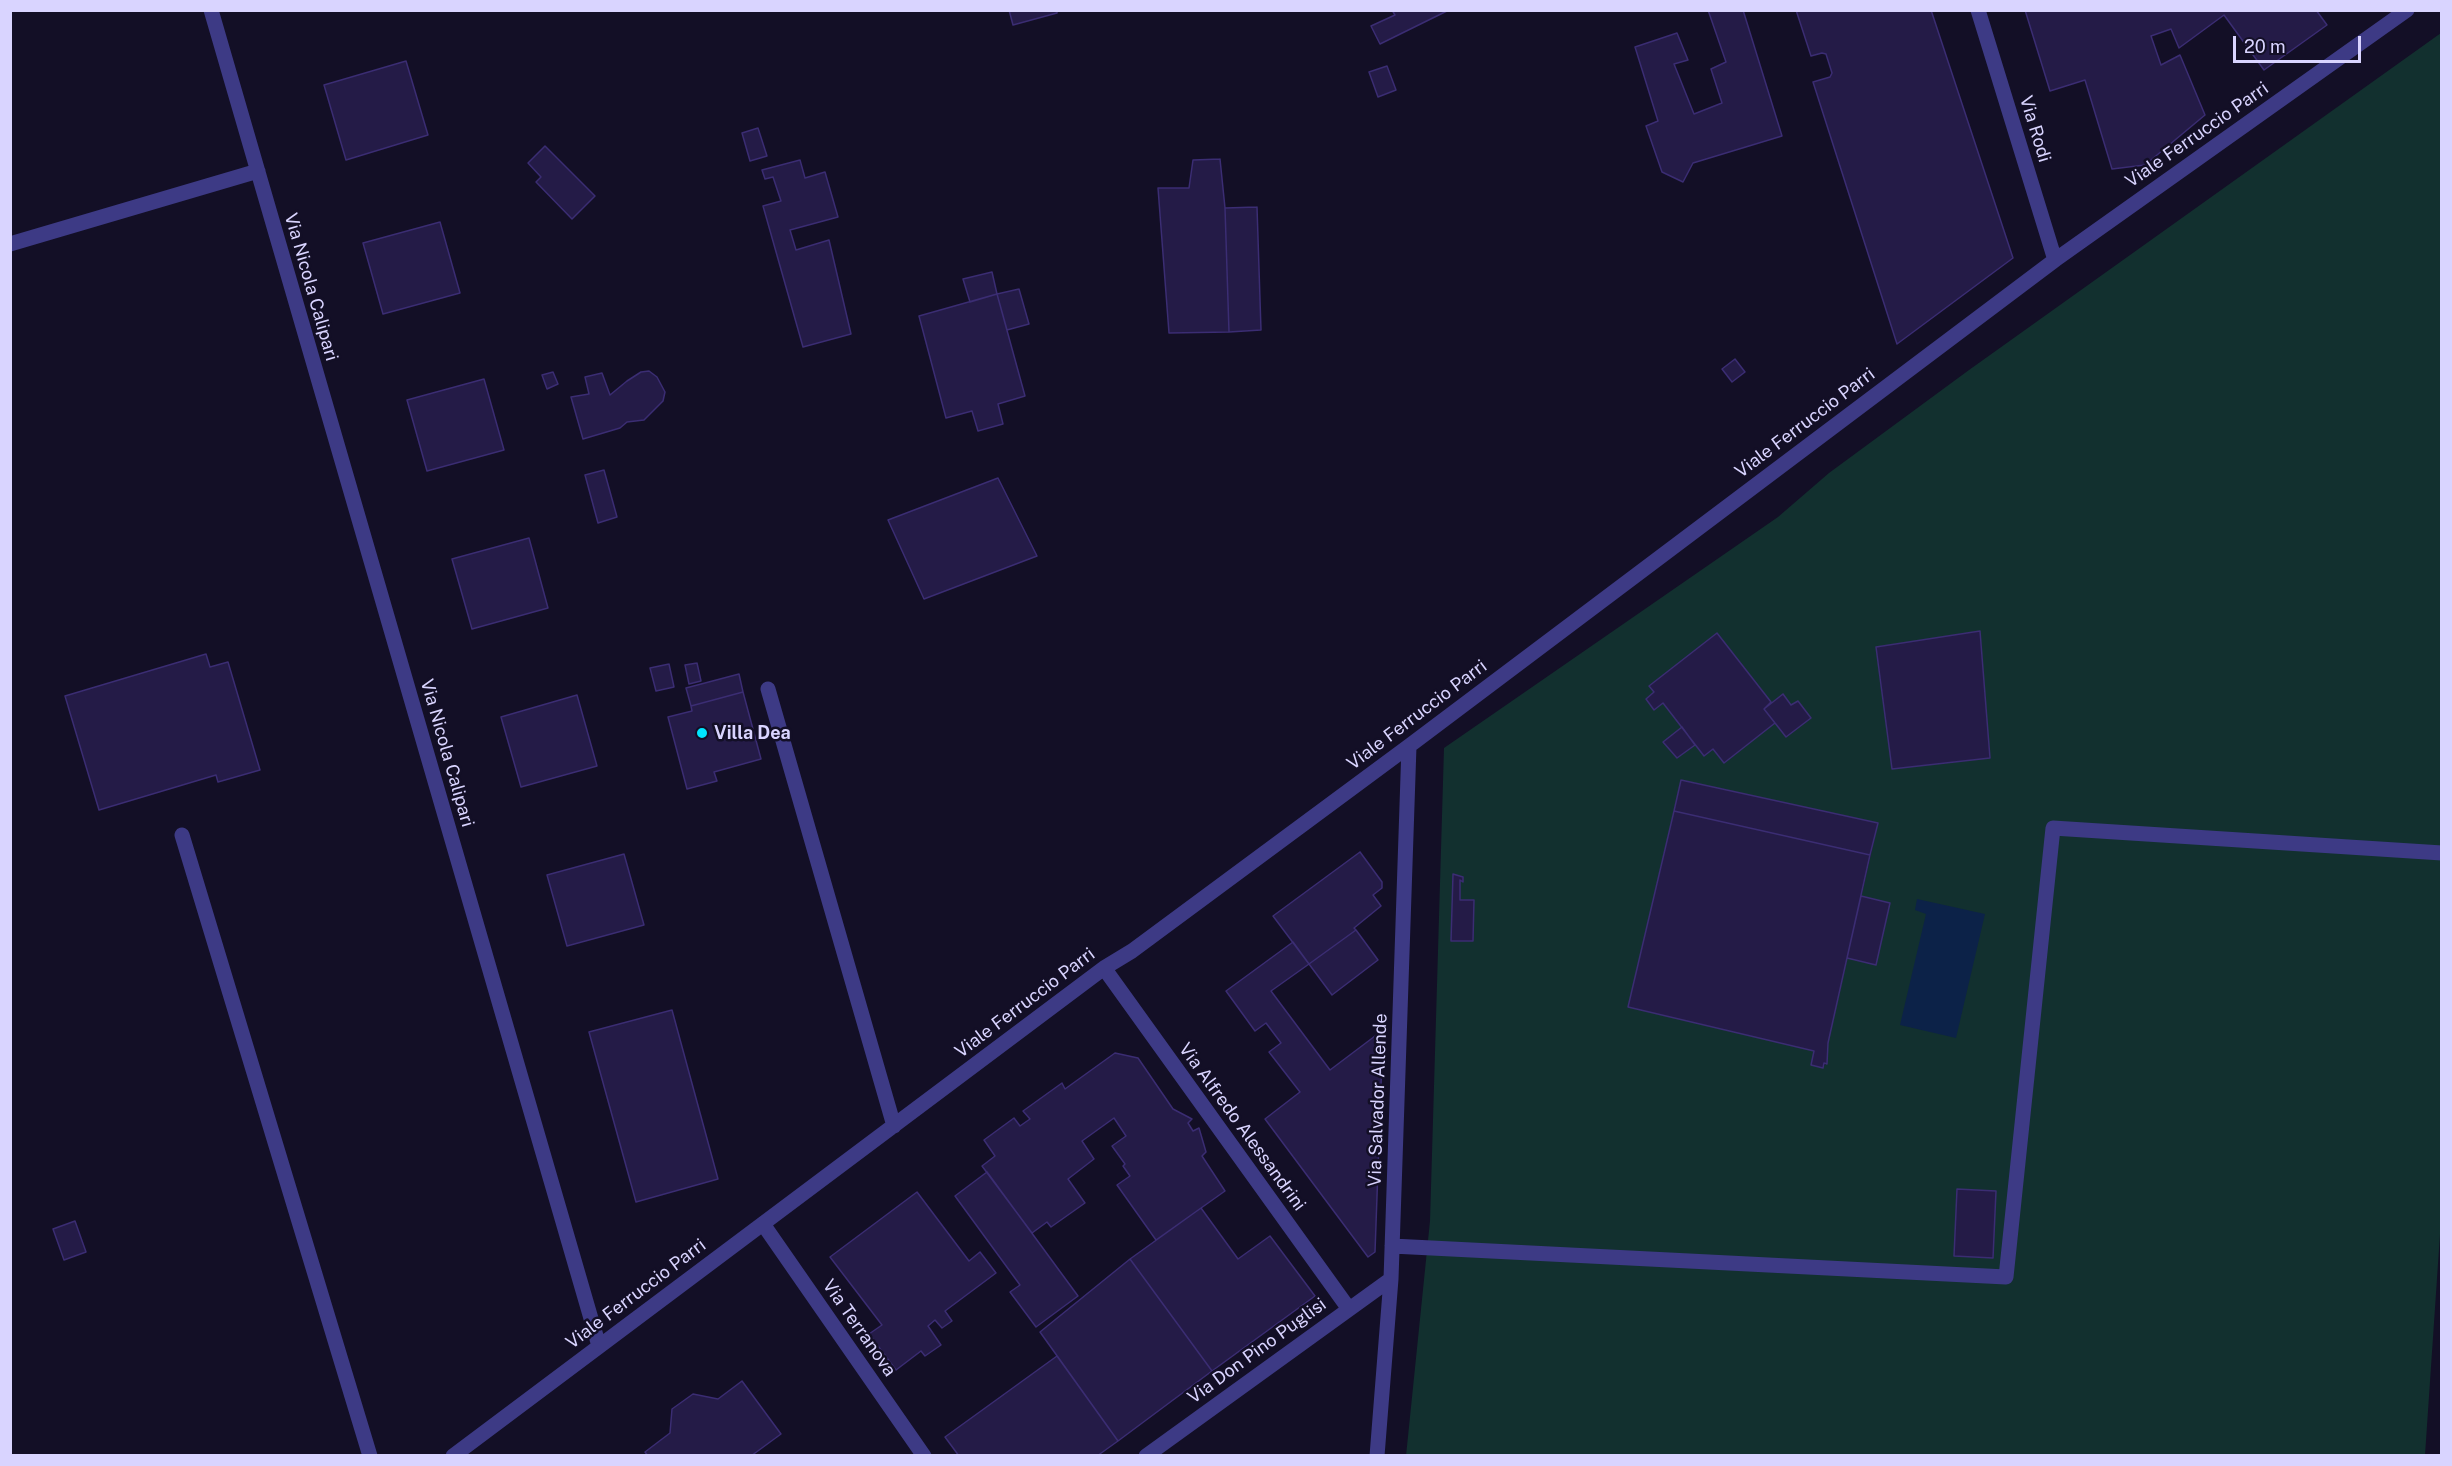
<!DOCTYPE html>
<style>
body{margin:0}
#map{position:relative;width:2452px;height:1466px;overflow:hidden;background:#130f26;font-family:"Public Sans",sans-serif}
canvas{display:block}
.frame{position:absolute;inset:0;border:12px solid #d9d4ff;pointer-events:none}
.scale{position:absolute;left:2233px;top:36px;width:128px;height:27px;box-sizing:border-box;border:3px solid #d9d4ff;border-top:0;padding-left:8px;font-size:18px;line-height:21px;white-space:nowrap;color:#d9d4ff;-webkit-text-stroke:4px #130f26;paint-order:stroke}
</style>
<div id="map">
<canvas width="2452" height="1466"></canvas>
<div class="frame"></div>
<div class="scale">20 m</div>
</div>
<script>
const ctx = document.querySelector('canvas').getContext('2d');
ctx.lineJoin = 'round';
function fillPath(path, color) { ctx.fillStyle = color; ctx.fill(path, 'evenodd'); }
const toPath = rows => new Path2D(rows.map(r => 'M' + r).join(''));
function trace(path, color, width, dash) { ctx.strokeStyle = color; ctx.lineWidth = width; ctx.lineCap = dash ? 'butt' : 'round'; ctx.setLineDash(dash || []); ctx.stroke(path); }
function drawText(font, color, halo, rows, align = 'center') {
  ctx.font = font + ' "Public Sans",sans-serif'; ctx.lineWidth = 5; ctx.setLineDash([]); ctx.textBaseline = 'middle'; ctx.strokeStyle = halo; ctx.fillStyle = color; for (const [text, x, y, turn = 0] of rows) {
    ctx.save(); ctx.translate(x, y); ctx.rotate((+turn || 0) * Math.PI / 180); ctx.textAlign = isNaN(turn) ? turn : align; if (halo) ctx.strokeText(text, 0, 0); ctx.fillText(text, 0, 0); ctx.restore();
  }
}
fillPath(toPath([
 [2441,33,2442,1205,2425,1455,1406,1456,1430,1221,1444,748,1778,517,1829,473,1969,370],
 [1980,631,1990,757,1892,769,1876,647],
 [1717,633,1771,702,1764,709,1775,723,1724,763,1713,749,1704,756,1663,703,1654,710,1646,699,1654,692,1650,686],
 [1681,780,1878,823,1828,1043,1827,1063,1823,1067,1814,1051,1628,1007]
]), '#12302f');
fillPath(toPath([
 [1917,899,1985,914,1956,1038,1900,1025,1926,914,1915,910]
]), '#0c2248');
const building = toPath([
 [1009,10,1057,10,1057,13,1013,25,1009,10],
 [1392,10,1449,10,1380,44,1371,26,1395,15,1392,10],
 [1708,10,1743,10,1782,136,1693,163,1683,182,1662,172,1646,126,1658,121,1635,47,1677,33,1688,60,1674,64,1694,114,1722,103,1711,69,1726,62,1708,10],
 [1796,10,1931,10,2013,258,1897,344,1813,82,1830,77,1832,73,1826,54,1822,53,1811,56,1796,10],
 [2025,10,2316,10,2327,25,2264,70,2224,15,2179,48,2171,29,2151,36,2161,65,2180,55,2205,115,2145,165,2112,169,2085,80,2050,91,2025,10],
 [406,61,428,135,346,160,324,85,406,61],
 [1387,66,1396,90,1378,97,1369,72,1387,66],
 [758,128,767,156,750,161,742,133,758,128],
 [545,146,595,196,572,219,536,182,541,177,528,163,545,146],
 [1220,159,1225,208,1229,332,1169,333,1158,188,1189,188,1193,160,1220,159],
 [800,160,805,178,825,172,838,217,790,230,796,250,829,240,851,334,803,347,763,206,781,201,773,177,765,179,762,170,800,160],
 [1257,207,1261,330,1229,332,1225,208,1257,207],
 [440,222,460,293,383,314,363,243,440,222],
 [992,272,997,294,970,302,963,279,992,272],
 [1019,289,1029,324,1007,330,997,294,1019,289],
 [997,294,1025,396,998,404,1003,424,978,431,972,411,946,418,919,316,997,294],
 [1735,359,1745,372,1732,382,1722,369,1735,359],
 [649,371,657,377,665,392,663,401,644,420,627,422,620,428,583,439,571,397,589,394,585,377,602,373,610,395,627,381,641,372,649,371],
 [553,372,558,384,547,389,542,375,553,372],
 [484,379,504,450,427,471,407,400,484,379],
 [604,470,617,517,598,523,585,475,604,470],
 [998,478,1037,556,924,599,888,520,998,478],
 [529,538,548,608,472,629,452,559,529,538],
 [1980,631,1990,758,1892,769,1876,647,1980,631],
 [1717,633,1771,702,1764,709,1775,723,1724,763,1713,749,1704,756,1663,703,1654,710,1646,699,1654,692,1649,686,1717,633],
 [206,654,210,667,228,662,260,770,218,782,216,775,99,810,65,696,206,654],
 [697,663,701,681,689,684,685,665,697,663],
 [669,664,674,687,656,691,650,668,669,664],
 [739,674,743,692,691,706,686,688,739,674],
 [743,692,761,759,714,772,717,781,687,789,668,717,692,711,691,706,743,692],
 [1783,694,1791,705,1798,701,1811,718,1786,737,1764,709,1783,694],
 [577,695,597,766,521,787,501,717,577,695],
 [1682,727,1695,745,1677,758,1663,742,1682,727],
 [1681,780,1878,823,1870,855,1674,811,1681,780],
 [1674,811,1870,855,1828,1043,1827,1064,1824,1063,1823,1068,1811,1065,1814,1051,1628,1007,1674,811],
 [1360,852,1382,882,1382,888,1373,895,1381,906,1354,928,1356,930,1309,964,1273,916,1360,852],
 [624,854,644,925,567,946,547,875,624,854],
 [1453,874,1463,877,1463,882,1460,880,1460,900,1474,900,1473,941,1451,941,1453,874],
 [1861,896,1890,903,1876,965,1847,958,1861,896],
 [1356,930,1378,960,1332,995,1309,964,1356,930],
 [1293,942,1309,964,1271,991,1330,1070,1383,1030,1375,1252,1368,1257,1265,1119,1300,1092,1269,1052,1281,1043,1266,1023,1255,1031,1226,991,1293,942],
 [672,1010,718,1179,636,1202,589,1032,672,1010],
 [1115,1053,1138,1058,1173,1109,1192,1119,1188,1123,1193,1131,1199,1128,1206,1152,1202,1156,1225,1191,1156,1240,1117,1185,1130,1176,1123,1166,1125,1164,1112,1146,1126,1136,1114,1118,1082,1141,1094,1159,1068,1179,1085,1203,1051,1227,1047,1222,1032,1233,982,1166,995,1156,984,1140,1014,1118,1020,1126,1030,1119,1023,1111,1062,1083,1065,1089,1115,1053],
 [987,1172,1078,1296,1036,1327,1010,1292,1020,1285,955,1196,987,1172],
 [1957,1189,1996,1191,1993,1258,1954,1256,1957,1189],
 [917,1192,969,1261,980,1252,996,1273,945,1311,952,1321,942,1328,935,1320,928,1326,941,1345,925,1356,921,1351,896,1370,869,1334,882,1325,830,1257,917,1192],
 [1201,1208,1238,1259,1270,1236,1315,1296,1212,1371,1130,1259,1201,1208],
 [75,1221,86,1252,64,1260,53,1229,75,1221],
 [1130,1259,1212,1371,1118,1441,1040,1332,1130,1259],
 [1057,1356,1118,1441,1097,1456,959,1456,945,1437,1057,1356],
 [742,1381,781,1434,751,1456,648,1456,645,1452,670,1433,672,1409,693,1394,718,1399,742,1381]
]);
fillPath(building, '#241b47');
trace(building, '#3b2d73', 1.5);
trace(toPath([
 [211,10,599,1346],
 [1978,10,2055,260],
 [10,244,258,171],
 [768,689,894,1126],
 [182,835,370,1456],
 [1104,968,1349,1309],
 [763,1224,924,1456],
 [1392,1246,2006,1277,2053,828,2442,853],
 [453,1456,1104,968,1132,951,1409,746,2055,260,2407,10],
 [1146,1456,1391,1279],
 [1377,1456,1391,1279,1409,746]
]), '#3d3a85', 15);
for (const [x, y, r, color] of [
 [702,733,6,"#00e5ff"]
]) { const dot = new Path2D(); dot.arc(x, y, r, 0, 2 * Math.PI); ctx.fillStyle = color; ctx.fill(dot); trace(dot, '#130f26', 2); }
drawText('18px', '#d9d4ff', '#130f26', [
 ["Via Rodi",2035,129,73],
 ["Viale Ferruccio Parri",2197,135,-35],
 ["Via Nicola Calipari",311,287,74],
 ["Viale Ferruccio Parri",1805,423,-37],
 ["Viale Ferruccio Parri",1417,715,-37],
 ["Via Nicola Calipari",447,753,74],
 ["Viale Ferruccio Parri",1025,1003,-37],
 ["Via Salvador Allende",1378,1100,-88],
 ["Via Alfredo Alessandrini",1242,1127,54],
 ["Viale Ferruccio Parri",636,1294,-37],
 ["Via Terranova",859,1328,55],
 ["Via Don Pino Puglisi",1257,1351,-36]
]);
drawText('bold 18px', '#d9d4ff', '#130f26', [
 ["Villa Dea",714,733]
], 'left');
</script>
